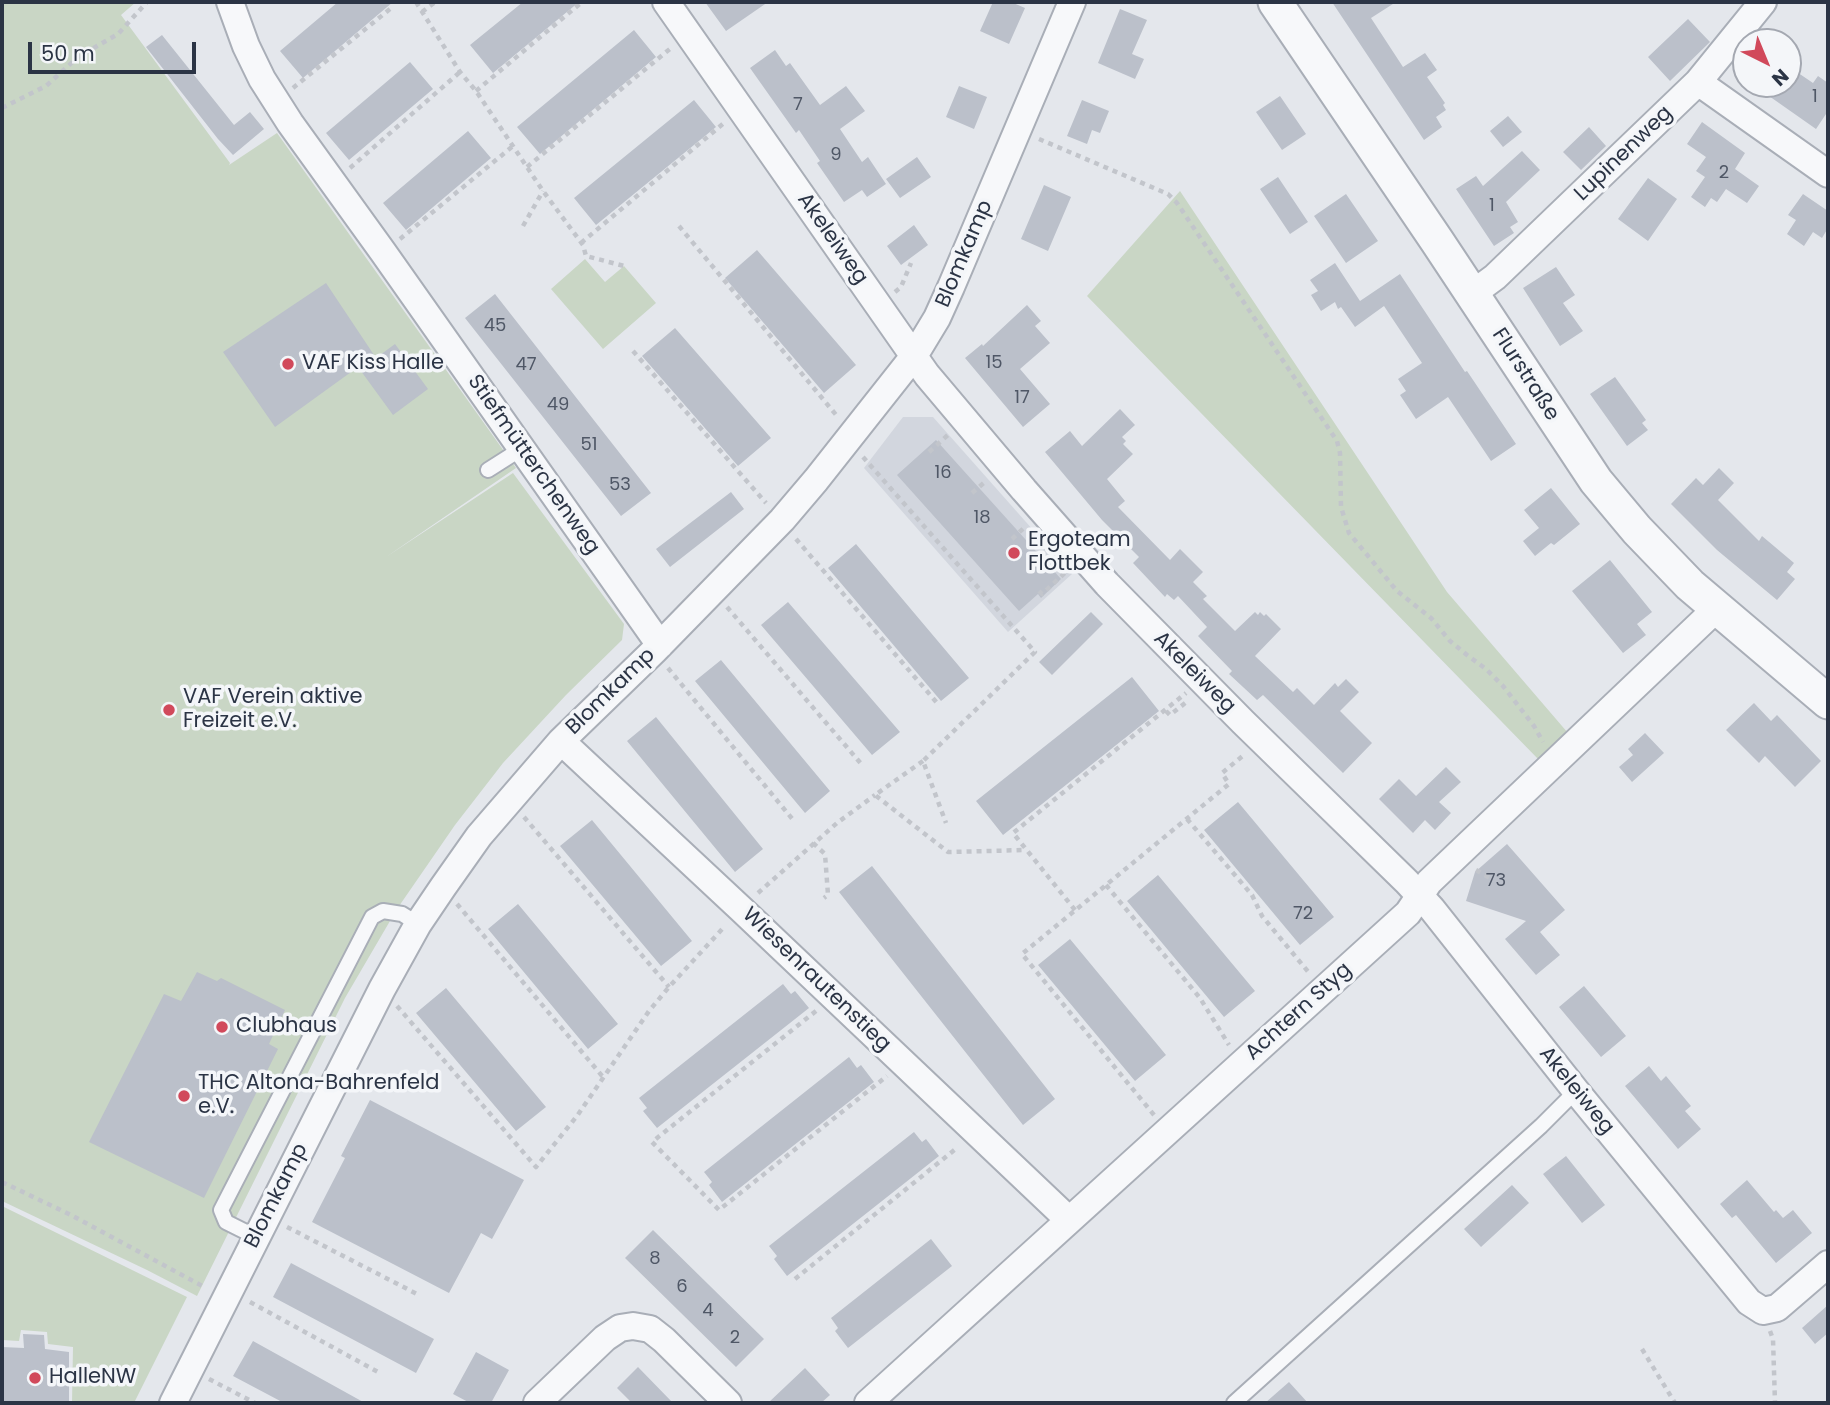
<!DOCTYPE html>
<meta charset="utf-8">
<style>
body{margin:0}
#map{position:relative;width:1830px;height:1405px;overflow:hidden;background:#e4e7ec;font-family:Poppins,sans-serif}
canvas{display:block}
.frame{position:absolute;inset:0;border:4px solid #2b3445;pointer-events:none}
.north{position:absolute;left:1732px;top:28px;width:70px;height:70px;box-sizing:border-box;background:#f4f6f9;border:2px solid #a4a8b1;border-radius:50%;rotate:137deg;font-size:19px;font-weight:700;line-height:28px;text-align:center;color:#2b3445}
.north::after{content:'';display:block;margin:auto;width:24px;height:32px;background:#d1495b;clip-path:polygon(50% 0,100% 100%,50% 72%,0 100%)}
.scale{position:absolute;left:28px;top:42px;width:168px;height:32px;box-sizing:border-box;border:4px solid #2b3445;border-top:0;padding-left:9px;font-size:21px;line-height:24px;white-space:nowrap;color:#2b3445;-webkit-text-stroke:5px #f4f6f9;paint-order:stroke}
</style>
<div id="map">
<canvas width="1830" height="1405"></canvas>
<div class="frame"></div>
<div class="north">N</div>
<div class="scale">50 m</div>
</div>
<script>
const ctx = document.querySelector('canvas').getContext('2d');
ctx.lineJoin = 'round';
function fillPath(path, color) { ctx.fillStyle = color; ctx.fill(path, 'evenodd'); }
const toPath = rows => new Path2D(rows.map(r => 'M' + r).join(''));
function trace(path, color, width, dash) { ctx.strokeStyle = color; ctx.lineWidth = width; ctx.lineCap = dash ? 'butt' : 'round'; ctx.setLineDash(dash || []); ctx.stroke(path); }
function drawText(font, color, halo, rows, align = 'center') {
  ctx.font = font + ' Poppins,sans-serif'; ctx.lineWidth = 7; ctx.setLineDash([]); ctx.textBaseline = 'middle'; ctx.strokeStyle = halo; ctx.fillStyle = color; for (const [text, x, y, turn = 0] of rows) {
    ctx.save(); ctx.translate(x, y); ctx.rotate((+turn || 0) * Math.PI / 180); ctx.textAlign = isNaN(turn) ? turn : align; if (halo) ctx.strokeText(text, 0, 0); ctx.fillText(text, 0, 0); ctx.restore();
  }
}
fillPath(toPath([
 [903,417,933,417,1072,574,1008,632,864,468]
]), '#d2d6de');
fillPath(toPath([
 [2,2,136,2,121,15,230,163,229,165,277,133,516,468,386,557,513,473,624,624,622,640,566,695,503,763,455,825,397,909,345,998,197,1296,147,1270,2,1201],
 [1180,191,1447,592,1568,733,1539,760,1087,296],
 [585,259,605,282,624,266,656,303,603,349,551,289],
 [2,1206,187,1297,134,1403,72,1403,73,1347,48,1344,47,1332,21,1330,19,1341,2,1340]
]), '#c9d6c5');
fillPath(toPath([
 [338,2,393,2,303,78,280,51],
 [523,2,579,2,493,73,470,45],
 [705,2,768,2,726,31],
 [993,2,1011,2,1025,8,1009,44,980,31],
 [1332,2,1396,2,1371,18,1403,67,1425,53,1437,70,1427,77,1445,103,1443,105,1446,110,1436,117,1442,127,1424,140],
 [1120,9,1147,20,1132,54,1144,59,1135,79,1098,63],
 [1688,19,1710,42,1670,81,1648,57],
 [634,30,656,57,540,154,517,127],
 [162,35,234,125,250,112,264,129,233,155,218,139,146,47],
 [775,50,786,66,790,63,820,105,846,86,865,111,840,129,862,162,868,157,886,184,867,197,862,190,844,202,817,163,820,161,799,130,796,133,750,68],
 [410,62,433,89,349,160,326,133],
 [1788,66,1813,83,1818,76,1828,83,1828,111,1816,129,1769,96,1777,84,1788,84],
 [959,86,987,97,974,129,946,117],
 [1280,96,1306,134,1282,150,1256,112],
 [694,100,716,127,596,225,574,198],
 [1082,100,1109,111,1100,133,1092,130,1087,144,1067,136],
 [1508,116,1522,132,1503,147,1490,131],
 [1702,122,1745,153,1735,169,1759,186,1747,203,1726,189,1717,202,1711,198,1705,207,1691,197,1705,177,1696,171,1706,157,1687,144],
 [1589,127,1606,146,1581,170,1563,152],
 [468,131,491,158,406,230,383,203],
 [1522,151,1540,170,1506,202,1518,222,1510,227,1514,233,1494,246,1456,189,1476,176,1483,186],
 [917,157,931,177,900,198,886,179],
 [1278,177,1308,222,1290,234,1260,189],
 [1648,178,1677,199,1648,241,1618,219],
 [1044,185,1071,197,1048,251,1021,239],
 [1346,194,1378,241,1346,263,1314,216],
 [1803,194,1828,211,1828,228,1822,238,1813,232,1804,246,1787,234,1796,220,1788,215],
 [914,225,928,245,901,265,887,246],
 [757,250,856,365,824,393,725,278],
 [1335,263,1360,301,1400,274,1465,372,1467,371,1516,444,1491,461,1448,397,1416,419,1400,395,1406,391,1398,379,1422,363,1384,306,1355,327,1341,307,1338,309,1335,302,1321,311,1311,295,1318,291,1310,280],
 [1556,267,1575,295,1563,303,1583,331,1560,346,1523,288],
 [326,283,376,358,395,344,428,389,393,415,358,367,275,427,223,352],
 [495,294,651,493,621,516,465,318],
 [1027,305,1041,321,1035,326,1050,343,1020,369,1050,404,1023,427,965,358,982,344,983,346],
 [675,328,771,438,738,466,642,356],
 [1615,377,1646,420,1642,423,1648,430,1627,446,1590,394],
 [1120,409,1135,425,1122,437,1126,441,1123,444,1133,454,1107,479,1125,501,1118,507,1170,560,1180,549,1203,572,1193,582,1207,596,1203,599,1235,631,1255,612,1258,615,1260,612,1264,616,1266,614,1281,629,1255,656,1293,692,1297,688,1314,705,1335,683,1338,687,1346,679,1359,692,1340,711,1372,743,1343,773,1263,695,1257,700,1229,674,1232,671,1198,636,1207,627,1178,596,1174,600,1167,594,1165,597,1133,563,1139,557,1102,520,1045,452,1070,431,1082,446],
 [936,440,1061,579,1041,598,1038,594,1019,611,897,475],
 [1719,468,1734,483,1718,500,1759,541,1762,536,1794,563,1787,572,1795,579,1777,600,1717,550,1671,504,1696,478,1703,485],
 [1551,488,1580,524,1554,545,1551,543,1535,556,1523,541,1539,528,1524,510],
 [731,492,744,509,670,567,656,549],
 [856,544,969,678,941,701,828,568],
 [1610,560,1652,612,1637,624,1646,635,1623,653,1572,591],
 [788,602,900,732,872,755,761,625],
 [1091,612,1103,624,1052,675,1039,662],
 [721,660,830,791,805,813,695,681],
 [1132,677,1159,711,1003,835,976,801],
 [1754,703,1771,721,1777,715,1821,761,1795,787,1765,756,1759,763,1726,730],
 [656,717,763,849,735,872,627,741],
 [1645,733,1664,753,1632,782,1619,767,1633,755,1628,749],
 [1446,767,1461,782,1439,802,1451,813,1435,830,1425,820,1413,833,1379,799,1399,779,1416,796],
 [1238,802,1334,917,1300,945,1204,830],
 [592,820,692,941,661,966,560,846],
 [1507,844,1565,910,1540,932,1560,955,1536,975,1505,939,1526,921,1466,901,1475,872],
 [872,866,1055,1099,1023,1125,839,892],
 [1158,875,1255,991,1224,1017,1127,901],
 [518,904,618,1024,588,1049,488,929],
 [1070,939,1166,1055,1135,1081,1038,965],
 [197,972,217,981,221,978,285,1010,269,1044,278,1049,204,1198,89,1142,164,994,181,1001],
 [783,984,791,994,795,991,809,1008,657,1128,643,1111,647,1108,639,1098],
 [1584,986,1626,1036,1601,1057,1559,1007],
 [446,988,546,1107,516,1131,416,1013],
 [849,1057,857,1068,861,1065,874,1082,722,1202,709,1185,712,1182,704,1172],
 [1649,1066,1661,1081,1666,1076,1691,1106,1685,1111,1701,1129,1678,1149,1625,1086],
 [370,1100,524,1180,492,1239,481,1233,449,1293,312,1222,345,1158,341,1156],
 [914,1132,922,1142,926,1139,939,1156,787,1276,774,1259,777,1256,769,1246],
 [1566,1156,1605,1205,1582,1223,1543,1174],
 [1747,1180,1774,1212,1776,1210,1783,1218,1793,1210,1812,1233,1776,1263,1736,1215,1732,1218,1720,1204],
 [1512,1185,1529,1203,1481,1247,1464,1229],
 [653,1230,764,1339,736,1367,625,1258],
 [931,1239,952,1266,848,1348,835,1331,838,1328,831,1318],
 [291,1263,434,1339,416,1373,273,1297],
 [1828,1305,1828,1333,1815,1344,1802,1328],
 [23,1334,44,1335,45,1349,69,1352,69,1403,2,1403,2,1347,24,1348],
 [253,1341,365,1403,284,1403,233,1376],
 [476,1352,509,1370,491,1403,470,1403,453,1394],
 [638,1367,673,1403,632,1403,617,1388],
 [805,1368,830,1395,821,1403,768,1403],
 [1289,1382,1308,1403,1265,1403]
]), '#bbc0ca');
const service = toPath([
 [488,470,521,449],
 [256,1237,226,1222,221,1210,372,917,383,911,402,914,418,924],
 [1234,1403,1541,1126,1576,1091]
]);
const minor = toPath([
 [230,2,246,46,262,79,290,123,383,252,660,645],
 [666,2,927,375,1024,490,1107,584,1243,722,1407,882,1432,909,1576,1091,1749,1302,1763,1311,1777,1308,1828,1264],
 [1698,82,1828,174],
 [1472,294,1495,277,1698,82,1763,2],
 [561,741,741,909,1069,1220],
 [173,1403,382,989,418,924,443,887,479,836,561,741,654,651,782,520,816,480,914,356,937,318,951,287,1072,2],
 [537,1403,605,1338,620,1328,633,1326,650,1329,664,1340,728,1403],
 [868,1403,1408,913,1429,882,1717,608]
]);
const tertiary = toPath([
 [1275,2,1437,241,1596,481,1637,530,1690,585,1828,702]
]);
trace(service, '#a9aeb7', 18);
trace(minor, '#a9aeb7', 30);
trace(tertiary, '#a9aeb7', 37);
trace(toPath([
 [416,2,460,72,476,91,543,191,583,245,586,256,628,267],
 [422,12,435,2],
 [293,88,390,9],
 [476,91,582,2],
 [2,108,46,86,78,57,118,34,147,2],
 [1039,139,1168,194,1177,203,1337,441,1340,453,1341,507,1349,533,1397,591,1431,618,1450,641,1467,655,1486,669,1503,686,1534,726,1543,742],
 [527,167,671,48],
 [350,168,460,72],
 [523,226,543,191],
 [679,226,837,416],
 [400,239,513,146],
 [581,243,724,123],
 [895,292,901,287,911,263],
 [633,351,766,503],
 [929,452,949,434],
 [863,457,1035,652,923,761,946,823],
 [972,493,986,481],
 [796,539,938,704],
 [1012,539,1026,526],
 [1039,591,1042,594,1067,571],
 [727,607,863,766],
 [668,668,794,821],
 [1166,711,1170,715,1189,700],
 [923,761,875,795,948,852,1026,850],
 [524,817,669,987],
 [1187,819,1252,895,1262,916,1310,974],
 [813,843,825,854,828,895,824,898],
 [1476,870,1490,878],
 [1106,885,1200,998,1229,1045],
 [758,893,837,823,875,795],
 [457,904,603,1077],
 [1075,910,1013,833,1186,693],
 [397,1006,536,1167,577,1116,649,1011,669,987,725,926],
 [816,1011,652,1142,719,1210,887,1076],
 [1154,1115,1022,954,1229,784,1222,773,1245,754],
 [2,1182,71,1215,206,1288],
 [287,1227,417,1294],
 [795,1279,958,1147],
 [250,1302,378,1372],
 [1770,1331,1773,1339,1775,1403],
 [1642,1349,1675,1403],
 [209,1379,255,1403]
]), '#c2c5cb', 4.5, [5, 5]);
trace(service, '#f7f8fa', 14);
trace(minor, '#f7f8fa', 26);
trace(tertiary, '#f7f8fa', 33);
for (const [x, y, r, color] of [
 [288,364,7,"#d1495b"],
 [1014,553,7,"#d1495b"],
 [169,710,7,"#d1495b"],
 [222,1027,7,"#d1495b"],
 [184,1096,7,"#d1495b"],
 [35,1378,7,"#d1495b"]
]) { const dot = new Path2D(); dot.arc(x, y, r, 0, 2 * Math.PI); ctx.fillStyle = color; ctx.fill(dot); trace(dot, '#f4f6f9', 2.5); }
drawText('18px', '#4f5766', null, [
 ["1",1815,97],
 ["7",798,105],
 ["9",836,155],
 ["2",1724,173],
 ["1",1492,206],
 ["45",495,326],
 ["15",994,363],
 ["47",526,365],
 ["17",1022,398],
 ["49",558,405],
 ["51",589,445],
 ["16",943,473],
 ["53",620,485],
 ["18",982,518],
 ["73",1496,881],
 ["72",1303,914],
 ["8",655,1259],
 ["6",682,1287],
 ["4",708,1311],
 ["2",735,1338]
]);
drawText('21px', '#2b3445', '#f4f6f9', [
 ["Lupinenweg",1624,154,-44],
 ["Akeleiweg",832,239,55],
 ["Blomkamp",965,254,-67],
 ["Flurstraße",1525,375,57],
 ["Stiefmütterchenweg",533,465,55],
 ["Akeleiweg",1194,673,45],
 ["Blomkamp",611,692,-44],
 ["Wiesenrautenstieg",816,980,44],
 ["Achtern Styg",1299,1012,-42],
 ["Akeleiweg",1576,1091,51],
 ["Blomkamp",277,1196,-63]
]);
drawText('21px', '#2b3445', '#f4f6f9', [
 ["VAF Kiss Halle",302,364],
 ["Ergoteam",1028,541],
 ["Flottbek",1028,565],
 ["VAF Verein aktive",183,698],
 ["Freizeit e.V.",183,722],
 ["Clubhaus",236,1027],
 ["THC Altona-Bahrenfeld",198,1084],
 ["e.V.",198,1108],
 ["HalleNW",49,1378]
], 'left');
</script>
